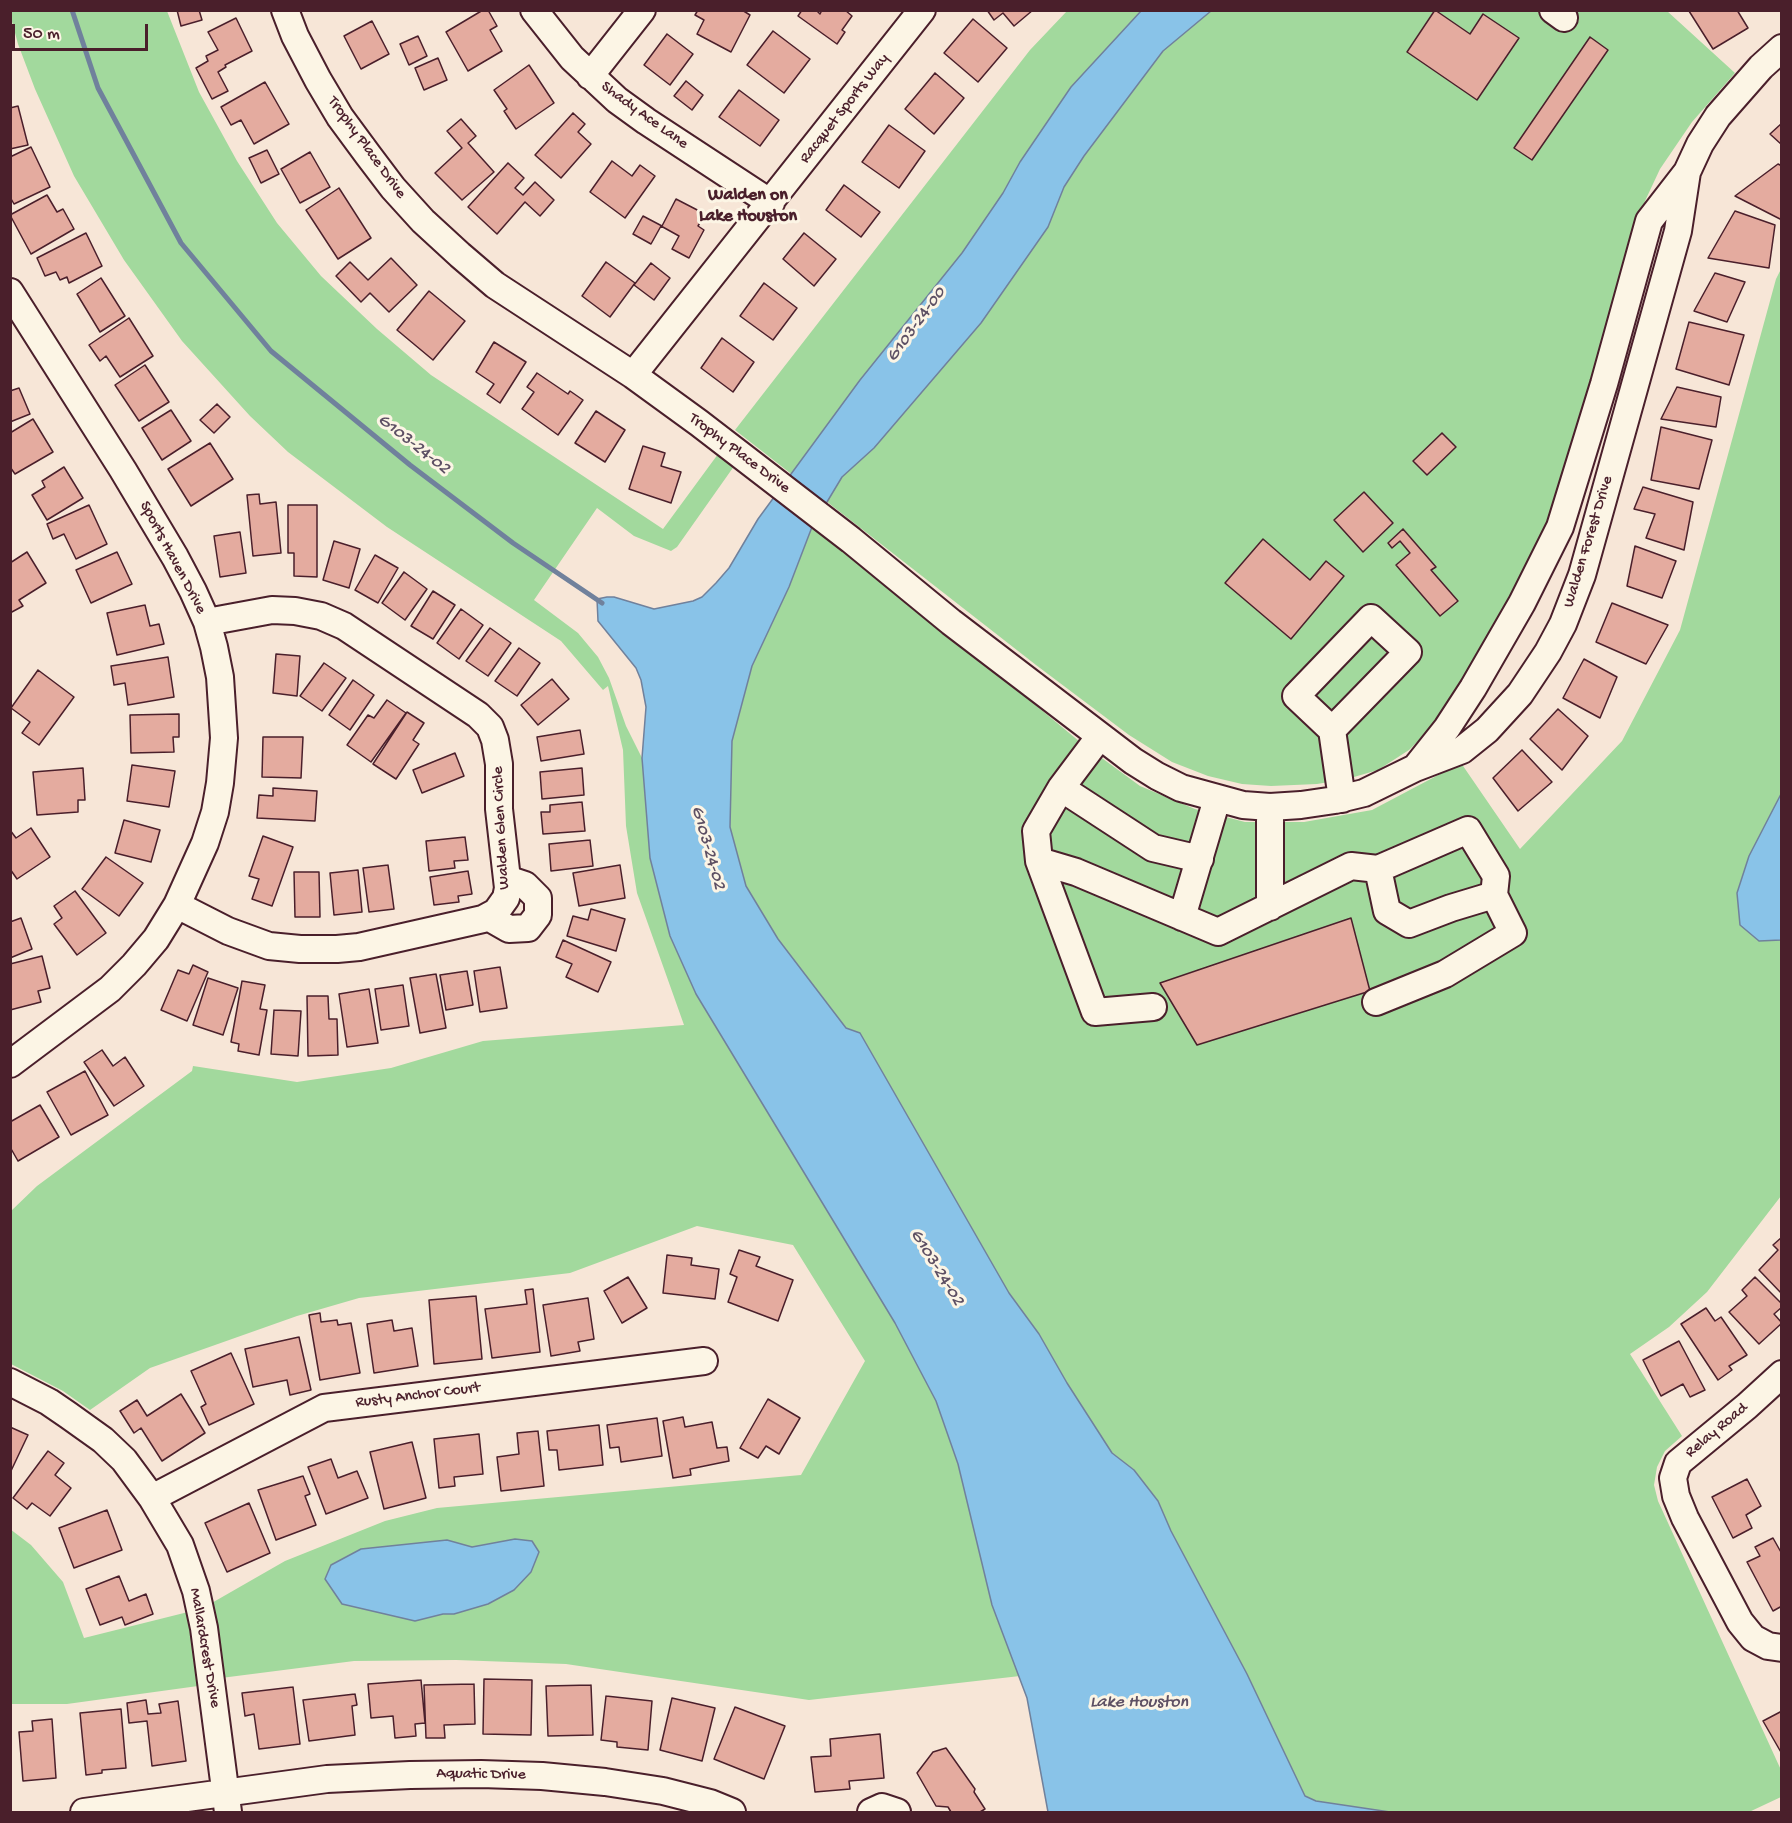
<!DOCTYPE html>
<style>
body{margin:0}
#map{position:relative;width:1792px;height:1823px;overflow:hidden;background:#f7e6d7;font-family:"Gochi Hand",sans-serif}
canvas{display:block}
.frame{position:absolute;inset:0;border:12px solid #4a1f2b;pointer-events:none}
.scale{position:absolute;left:12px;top:24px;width:136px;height:27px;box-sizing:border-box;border:3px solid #4a1f2b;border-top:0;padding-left:8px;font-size:18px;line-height:21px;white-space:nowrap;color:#4a1f2b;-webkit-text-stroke:4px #fcf5e5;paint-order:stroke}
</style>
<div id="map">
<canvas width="1792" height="1823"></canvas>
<div class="frame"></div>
<div class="scale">50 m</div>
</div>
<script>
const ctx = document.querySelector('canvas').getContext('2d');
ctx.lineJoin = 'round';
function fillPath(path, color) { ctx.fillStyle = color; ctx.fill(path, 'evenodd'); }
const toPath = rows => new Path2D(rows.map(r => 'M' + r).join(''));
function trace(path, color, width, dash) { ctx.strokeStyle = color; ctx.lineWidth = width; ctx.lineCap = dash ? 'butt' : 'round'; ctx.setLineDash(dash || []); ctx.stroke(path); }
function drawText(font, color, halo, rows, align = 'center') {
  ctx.font = font + ' "Gochi Hand",sans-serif'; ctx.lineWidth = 6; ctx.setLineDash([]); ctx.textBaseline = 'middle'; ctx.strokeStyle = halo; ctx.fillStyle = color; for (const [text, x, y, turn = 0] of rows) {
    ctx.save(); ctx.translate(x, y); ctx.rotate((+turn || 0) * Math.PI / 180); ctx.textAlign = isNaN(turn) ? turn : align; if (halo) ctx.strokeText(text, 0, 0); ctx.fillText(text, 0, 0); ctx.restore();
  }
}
fillPath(toPath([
 [11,10,167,11,199,92,237,161,277,223,321,276,377,329,431,375,663,529,721,450,737,462,677,547,671,551,634,536,597,508,534,600,578,633,598,657,609,678,626,726,642,758,650,858,670,936,696,994,895,1323,936,1401,958,1464,992,1605,1020,1676,809,1700,566,1664,456,1660,354,1661,221,1678,210,1604,285,1561,385,1521,437,1508,801,1475,865,1361,793,1245,697,1226,570,1273,359,1298,297,1316,150,1368,90,1410,63,1391,11,1364,11,1211,37,1186,192,1071,193,1066,297,1082,391,1068,483,1041,684,1025,637,893,626,826,623,750,608,686,603,690,561,641,387,527,288,452,250,416,182,341,124,260,74,176,35,89,18,44,11,18],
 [1067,11,1667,11,1735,73,1692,122,1660,169,1645,201,1559,500,1522,582,1435,724,1409,750,1378,770,1347,779,1317,784,1271,786,1242,784,1208,776,1172,762,1129,735,1036,665,735,430,1030,50],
 [1781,269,1781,1196,1707,1292,1669,1327,1630,1354,1682,1436,1665,1451,1657,1467,1654,1485,1658,1501,1781,1770,1781,1797,1749,1812,1390,1812,1316,1801,1305,1796,1247,1674,1171,1531,1158,1501,1134,1470,1112,1453,1067,1383,1039,1334,1009,1293,860,1033,846,1028,778,939,746,886,730,827,732,741,752,666,789,587,812,527,855,555,1080,742,1140,786,1195,809,1245,822,1304,822,1372,810,1461,763,1520,849,1622,741,1680,630,1776,279],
 [10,1529,31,1545,63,1582,84,1638,188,1612,198,1686,67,1704,11,1704]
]), '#a2d99d');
const water = toPath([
 [1141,11,1211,11,1163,51,1084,156,1064,187,1048,227,981,323,874,448,842,477,812,527,789,587,752,666,732,741,730,827,746,886,778,939,846,1028,860,1033,1009,1293,1039,1334,1067,1383,1112,1453,1134,1470,1158,1501,1171,1531,1247,1674,1305,1796,1316,1801,1390,1812,1048,1812,1027,1698,992,1605,958,1464,936,1401,895,1323,696,994,670,936,650,858,642,758,646,707,641,680,636,668,598,621,597,599,607,597,614,597,654,609,693,601,702,597,716,583,729,568,758,519,860,380,962,253,1003,193,1020,162,1071,87,1141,11],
 [1781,794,1781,940,1759,941,1740,925,1737,893,1749,856,1781,794],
 [515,1539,532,1541,539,1552,531,1572,514,1590,488,1604,454,1614,443,1614,415,1621,342,1604,325,1579,331,1565,361,1549,447,1540,472,1547,515,1539]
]);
fillPath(water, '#89c3e8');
trace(water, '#70819c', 1.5);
trace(toPath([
 [72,10,98,88,181,243,271,351,410,465,513,543,602,603]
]), '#70819c', 5);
const building = toPath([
 [177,10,199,10,202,20,181,26,177,10],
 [483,10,488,10,497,26,490,30,502,51,468,71,446,32,483,10],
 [698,10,742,10,750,15,731,52,697,34,704,20,695,15,698,10],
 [802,10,816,10,820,14,822,10,845,10,852,16,842,30,845,32,837,44,798,16,802,10],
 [987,10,1033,10,1014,26,1003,13,994,20,987,10],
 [1435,10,1470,34,1483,14,1519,38,1477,100,1407,52,1435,10],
 [1691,10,1737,10,1748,28,1713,49,1689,11,1691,10],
 [236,18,252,51,225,65,226,67,218,72,228,91,212,99,196,68,208,61,206,56,218,50,208,32,236,18],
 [973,19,1007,48,978,82,944,53,973,19],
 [372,21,389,54,361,69,344,36,372,21],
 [773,31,810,59,784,93,747,65,773,31],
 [667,34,693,54,670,85,644,65,667,34],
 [418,36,427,56,409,65,400,44,418,36],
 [1590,37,1608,50,1532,160,1514,148,1590,37],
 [438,58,447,80,424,90,415,68,438,58],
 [529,65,554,103,516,129,504,111,507,109,494,90,529,65],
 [935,73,964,98,934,134,905,109,935,73],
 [686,81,703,95,692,110,674,96,686,81],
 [265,82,289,124,254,144,241,120,231,125,221,107,265,82],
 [739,90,779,120,760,146,719,117,739,90],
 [18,106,28,145,10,149,10,108,18,106],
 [573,113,585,124,578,132,591,144,561,178,535,155,573,113],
 [461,119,476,136,468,143,494,172,462,200,435,173,462,148,447,131,461,119],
 [1782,123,1782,145,1770,134,1782,123],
 [889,125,925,151,899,188,862,162,889,125],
 [31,147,50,187,14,204,10,197,10,157,31,147],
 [267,150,279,174,261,183,249,158,267,150],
 [310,152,330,187,300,203,281,169,310,152],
 [612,161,632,176,640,165,655,176,625,218,590,192,612,161],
 [508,163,524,178,515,188,523,195,535,182,554,200,540,216,525,202,497,234,468,207,508,163],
 [1778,164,1782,166,1782,220,1735,196,1778,164],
 [844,185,880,212,861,237,826,210,844,185],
 [339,188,371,238,338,259,306,210,339,188],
 [47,195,57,212,63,209,74,229,31,254,10,215,47,195],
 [676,199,705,214,698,226,704,230,689,258,672,249,679,236,661,226,651,244,633,234,643,216,662,226,676,199],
 [1735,211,1775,225,1769,268,1708,258,1735,211],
 [86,233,102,266,69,283,67,277,60,280,56,272,45,276,37,258,86,233],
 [804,233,836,259,814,286,783,259,804,233],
 [391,258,417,285,389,312,370,293,361,302,336,276,350,262,368,280,391,258],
 [606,262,635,283,610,317,582,296,606,262],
 [651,263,670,278,654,300,634,285,651,263],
 [1715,273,1745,282,1727,322,1694,311,1715,273],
 [101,278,125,316,100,332,77,294,101,278],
 [764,283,797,308,773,340,740,316,764,283],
 [429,291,465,321,433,360,397,330,429,291],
 [129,318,153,356,120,377,106,356,100,361,89,345,129,318],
 [1689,322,1744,335,1729,385,1676,369,1689,322],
 [722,338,754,362,733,392,701,368,722,338],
 [494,342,526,362,500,403,487,394,494,384,476,372,494,342],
 [145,365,169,402,139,421,115,385,145,365],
 [537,373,568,394,570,391,583,400,558,435,522,409,534,392,527,387,537,373],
 [1677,387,1721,397,1716,427,1661,419,1677,387],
 [19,388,30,414,10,422,10,391,19,388],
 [217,404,230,417,214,433,200,420,217,404],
 [171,410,191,441,162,460,142,428,171,410],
 [596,411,625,430,605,462,575,443,596,411],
 [33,419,53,452,15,474,10,467,10,433,33,419],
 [1661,427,1712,440,1699,489,1651,480,1661,427],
 [1442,433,1456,447,1427,475,1413,461,1442,433],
 [210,443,233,479,191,506,168,469,210,443],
 [643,446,665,453,661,466,681,472,671,503,629,489,643,446],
 [64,467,83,498,47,520,32,495,45,487,42,481,64,467],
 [1643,487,1693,502,1684,550,1646,538,1655,514,1634,509,1643,487],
 [1364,492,1393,523,1363,552,1334,520,1364,492],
 [259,494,260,504,276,502,281,553,253,556,247,495,259,494],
 [89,505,107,544,76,559,64,534,53,539,47,524,89,505],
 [288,505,317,505,317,577,294,576,294,553,288,553,288,505],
 [1403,529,1436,567,1431,570,1458,601,1440,616,1396,565,1410,553,1400,541,1392,548,1388,543,1403,529],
 [240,532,246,573,220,577,214,536,240,532],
 [1263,539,1310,580,1326,561,1344,576,1291,639,1225,583,1263,539],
 [334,541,360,549,349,588,323,580,334,541],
 [1635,546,1676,561,1662,598,1627,586,1635,546],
 [27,552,46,583,19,600,23,606,10,613,10,563,27,552],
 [117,552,132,584,91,603,76,570,117,552],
 [375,555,398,568,378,603,355,590,375,555],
 [404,572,427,589,405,620,382,603,404,572],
 [433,591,455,605,433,639,411,626,433,591],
 [1612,603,1668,625,1646,664,1596,642,1612,603],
 [145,605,150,626,159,624,164,644,117,655,107,613,145,605],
 [461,609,483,625,459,659,437,643,461,609],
 [490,628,511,643,488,676,466,661,490,628],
 [519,648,540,663,517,696,495,681,519,648],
 [276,654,300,656,297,696,273,693,276,654],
 [168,657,174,697,128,705,125,683,114,685,111,666,168,657],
 [1584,659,1617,677,1600,718,1563,698,1584,659],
 [324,663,346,678,322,711,300,696,324,663],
 [38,670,74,697,39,745,22,733,30,722,11,708,38,670],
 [552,679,569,699,538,725,521,705,552,679],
 [353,680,374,695,350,730,329,715,353,680],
 [387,700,406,713,371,762,347,745,368,715,374,718,387,700],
 [1558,709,1588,736,1562,770,1530,739,1558,709],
 [407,712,424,723,413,740,419,744,396,779,373,764,407,712],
 [179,714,179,737,173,737,174,752,131,753,130,715,179,714],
 [580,730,584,754,541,761,537,737,580,730],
 [263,737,303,737,301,778,262,777,263,737],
 [1522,750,1552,782,1518,811,1493,778,1522,750],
 [455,753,464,776,422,793,413,770,455,753],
 [132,765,175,771,169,807,127,801,132,765],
 [83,768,85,800,78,800,78,812,37,815,33,772,83,768],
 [582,768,584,795,542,799,540,772,582,768],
 [273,788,317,791,315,821,257,818,259,795,273,796,273,788],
 [582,802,585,831,543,834,541,812,550,812,550,805,582,802],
 [124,820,160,830,151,862,115,853,124,820],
 [31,828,50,857,17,879,10,869,10,830,16,838,31,828],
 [263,836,293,847,272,906,252,899,259,879,249,876,263,836],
 [465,837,468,860,454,861,455,868,429,871,426,841,465,837],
 [590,840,593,866,551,871,549,844,590,840],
 [106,857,143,883,119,916,82,889,106,857],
 [388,865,394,909,369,912,363,868,388,865],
 [620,865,625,898,579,906,573,873,620,865],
 [358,870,362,912,334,915,330,873,358,870],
 [468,871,472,894,458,896,459,902,434,905,430,877,468,871],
 [294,872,319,872,320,917,295,917,294,872],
 [75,891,106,933,77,955,54,924,62,918,54,906,75,891],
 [591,909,625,919,616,951,567,936,573,916,588,920,591,909],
 [21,918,32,949,10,958,10,922,21,918],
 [1351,918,1370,991,1197,1045,1160,983,1351,918],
 [563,940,611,962,598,992,566,977,572,964,556,957,563,940],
 [42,956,50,988,38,991,41,1002,10,1010,10,964,42,956],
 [193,965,208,972,187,1021,161,1010,178,970,189,974,193,965],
 [500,967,507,1008,480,1012,474,971,500,967],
 [467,971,473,1005,446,1010,440,975,467,971],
 [436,974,446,1028,420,1033,410,978,436,974],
 [208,978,238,988,223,1035,193,1025,208,978],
 [242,981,265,985,260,1009,267,1010,259,1055,238,1051,239,1044,231,1042,242,981],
 [403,985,409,1026,381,1030,375,989,403,985],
 [369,989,378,1043,347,1047,339,994,369,989],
 [307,996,328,996,329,1019,337,1019,338,1055,308,1056,307,996],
 [274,1010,301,1011,298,1056,271,1054,274,1010],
 [102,1050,113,1066,125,1057,144,1086,114,1106,84,1062,102,1050],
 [85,1071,108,1115,71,1135,47,1092,85,1071],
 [40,1105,59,1137,18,1161,10,1147,10,1122,40,1105],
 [1782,1237,1782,1294,1759,1270,1778,1250,1773,1245,1782,1237],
 [739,1250,760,1257,756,1266,793,1280,778,1321,728,1302,737,1277,730,1274,739,1250],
 [667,1255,692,1258,691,1265,719,1269,715,1299,663,1293,667,1255],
 [628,1277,647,1308,622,1323,604,1291,628,1277],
 [1755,1277,1782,1304,1782,1307,1774,1314,1782,1323,1759,1344,1729,1312,1747,1296,1742,1290,1755,1277],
 [533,1289,540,1352,492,1358,485,1309,527,1304,525,1290,533,1289],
 [476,1296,482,1359,434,1364,429,1300,476,1296],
 [588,1298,594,1339,578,1342,580,1351,551,1356,543,1305,588,1298],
 [1706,1308,1715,1321,1721,1317,1747,1355,1729,1366,1732,1370,1718,1380,1681,1324,1706,1308],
 [320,1313,321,1322,337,1320,338,1325,351,1323,360,1373,320,1380,309,1315,320,1313],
 [392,1320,394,1331,412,1328,418,1366,374,1373,367,1324,392,1320],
 [299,1337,311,1390,290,1395,287,1380,253,1387,245,1349,299,1337],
 [1679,1341,1705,1390,1690,1397,1683,1384,1661,1396,1643,1360,1679,1341],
 [231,1353,254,1404,209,1425,201,1407,206,1404,191,1371,231,1353],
 [181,1394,205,1433,162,1461,141,1428,134,1433,120,1411,137,1400,147,1416,181,1394],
 [768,1399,800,1418,779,1454,766,1446,758,1458,740,1448,768,1399],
 [683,1417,685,1427,712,1422,717,1448,727,1447,729,1461,690,1469,691,1475,673,1478,663,1421,683,1417],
 [657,1418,662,1456,621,1462,619,1447,610,1448,607,1425,657,1418],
 [599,1425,603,1465,559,1470,557,1450,549,1450,547,1431,599,1425],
 [10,1427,28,1435,10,1473,10,1427],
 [538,1431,544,1486,501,1491,497,1457,519,1454,517,1433,538,1431],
 [479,1434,483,1474,454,1477,455,1486,439,1488,434,1439,479,1434],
 [412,1442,426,1498,384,1509,370,1452,412,1442],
 [48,1451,64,1463,55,1475,71,1488,50,1516,32,1503,27,1509,13,1498,48,1451],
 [331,1459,338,1478,357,1471,368,1498,326,1514,308,1467,331,1459],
 [303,1476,310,1494,305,1496,316,1525,276,1540,258,1490,303,1476],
 [1747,1479,1761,1506,1746,1515,1752,1528,1733,1538,1712,1497,1747,1479],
 [249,1503,270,1553,227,1572,205,1523,249,1503],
 [107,1510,122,1550,74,1568,59,1528,107,1510],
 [1773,1538,1782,1554,1782,1606,1773,1611,1747,1562,1760,1556,1755,1547,1773,1538],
 [119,1576,129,1601,146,1594,153,1614,125,1625,122,1617,100,1625,86,1589,119,1576],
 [484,1679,532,1680,531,1735,483,1734,484,1679],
 [421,1680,425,1723,415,1724,416,1736,395,1738,393,1716,371,1718,368,1684,421,1680],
 [474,1684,475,1724,444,1725,445,1738,426,1738,424,1685,474,1684],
 [591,1685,593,1735,548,1736,546,1686,591,1685],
 [293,1687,300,1744,259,1749,254,1714,245,1716,242,1693,293,1687],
 [355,1694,357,1705,352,1706,355,1735,309,1741,303,1700,355,1694],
 [606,1696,652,1701,648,1750,617,1747,617,1742,601,1740,606,1696],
 [672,1698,715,1708,702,1761,660,1750,672,1698],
 [146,1700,148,1714,161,1713,159,1704,178,1701,186,1761,152,1766,147,1721,129,1723,127,1703,146,1700],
 [735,1707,785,1726,764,1779,714,1759,735,1707],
 [121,1709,126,1768,102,1770,102,1773,86,1775,80,1713,121,1709],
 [1782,1711,1782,1754,1763,1721,1782,1711],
 [52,1719,56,1778,23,1781,19,1732,33,1731,32,1721,52,1719],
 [880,1734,884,1778,849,1781,850,1789,815,1792,811,1757,831,1756,830,1739,880,1734],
 [946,1748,975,1789,974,1792,985,1809,980,1812,951,1812,948,1807,936,1806,917,1773,933,1752,946,1748]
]);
fillPath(building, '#e4ab9f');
trace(building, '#4a1f2b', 1.5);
const minor = toPath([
 [285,10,295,36,318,80,340,117,368,155,393,188,423,221,460,255,495,285,633,375,699,423,851,540,951,622,1133,761,1157,776,1181,788,1243,805,1270,807,1301,805,1335,800,1364,793,1415,768,1462,750,1487,730,1520,694,1548,652,1563,624,1582,575,1678,231,1687,172],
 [534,10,572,58,617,100,646,121,771,203],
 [1553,10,1564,18],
 [590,76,642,10],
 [10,292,123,470,175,557,193,591,207,622,214,647,220,677,224,738,220,783,215,812,205,843,177,905,156,939,134,965,110,989,10,1064],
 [633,375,922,10],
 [1332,730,1296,696,1371,618,1408,652,1332,730,1342,799],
 [1100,736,1061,788,1036,831,1039,861,1095,1012,1153,1007],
 [1416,767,1447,728,1473,688,1522,603,1560,527,1604,384,1649,221,1687,172,1700,144,1718,116,1761,67,1782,48],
 [1061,788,1153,848,1200,859],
 [1270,807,1270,907],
 [1039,861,1076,872,1218,932,1351,866,1378,869,1468,830,1496,876,1494,895,1513,933,1445,974,1376,1002],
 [1378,869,1387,911,1409,924,1451,908,1494,895],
 [177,905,228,931,269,946,300,949,337,949,359,947,483,919,496,912,506,898,508,888,499,809,499,764,495,740,490,727,478,715,344,626,321,616,295,611,272,610,207,622],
 [488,917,509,929,528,928,538,915,538,898,525,885,507,879],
 [1182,917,1217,799],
 [1782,1374,1747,1406,1678,1463,1673,1478,1676,1496,1685,1518,1740,1622,1753,1638,1768,1646,1782,1648],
 [10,1382,49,1402,68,1415,103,1440,124,1460,152,1498,180,1545,196,1591,204,1628,228,1812],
 [152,1498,324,1408,704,1361],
 [84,1812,327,1779,410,1775,481,1774,542,1776,605,1782,663,1791,710,1803,732,1812],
 [871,1812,882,1807,897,1812]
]);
trace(minor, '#4a1f2b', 30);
trace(minor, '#fcf5e5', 26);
drawText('16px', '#4a1f2b', '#fcf5e5', [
 ["Racquet Sports Way",845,109,-52],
 ["Shady Ace Lane",644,116,36],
 ["Trophy Place Drive",366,148,54],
 ["Trophy Place Drive",739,454,37],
 ["Walden Forest Drive",1589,542,-73],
 ["Sports Haven Drive",172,558,62],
 ["Walden Glen Circle",502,828,-93],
 ["Rusty Anchor Court",418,1396,-7],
 ["Relay Road",1717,1431,-40],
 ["Mallardcrest Drive",204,1648,80],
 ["Aquatic Drive",481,1775,1]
]);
drawText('bold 18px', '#4a1f2b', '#fcf5e5', [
 ["Walden on",748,196],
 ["Lake Houston",748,217]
]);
drawText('italic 18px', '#5d5064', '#fcf5e5', [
 ["G103-24-00",917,325,-54],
 ["G103-24-02",413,445,38],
 ["G103-24-02",707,848,74],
 ["G103-24-02",936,1268,58],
 ["Lake Houston",1139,1703]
]);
</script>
